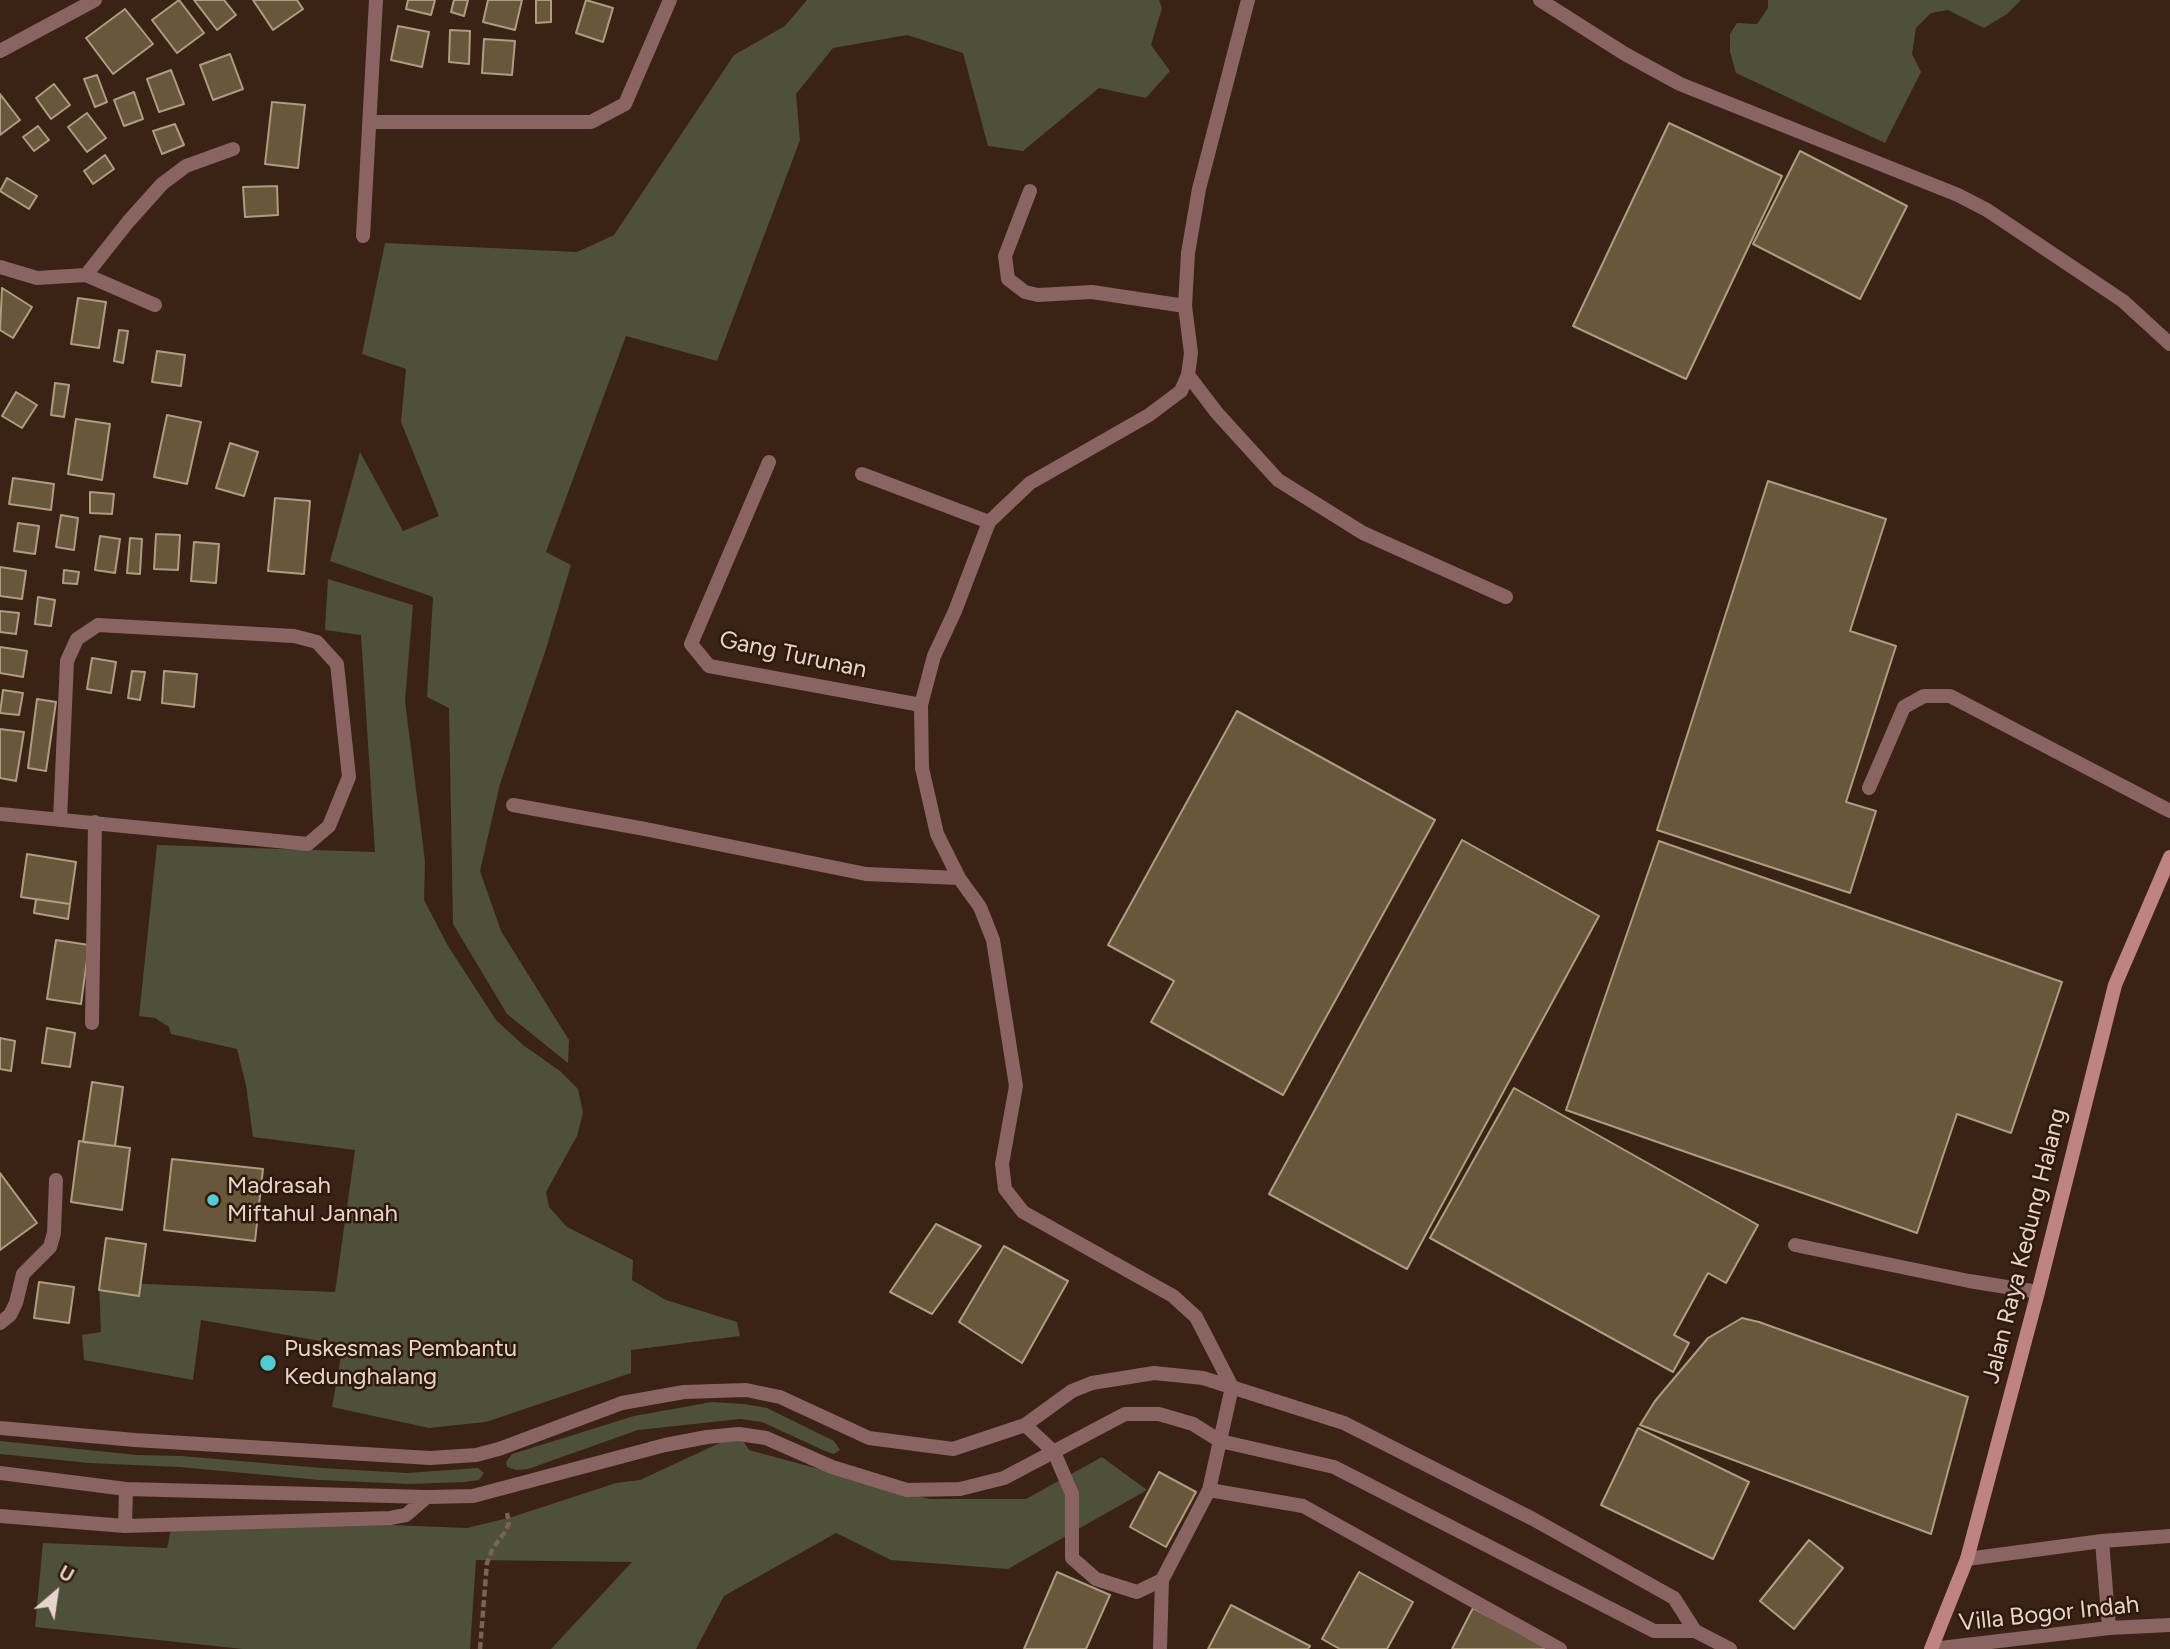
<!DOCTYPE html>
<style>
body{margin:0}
#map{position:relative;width:2170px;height:1649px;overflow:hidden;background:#3a2214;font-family:Figtree,sans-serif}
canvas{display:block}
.north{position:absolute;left:21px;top:1558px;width:70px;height:70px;-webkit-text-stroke:5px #30190a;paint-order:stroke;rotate:29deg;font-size:19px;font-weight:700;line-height:28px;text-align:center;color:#e5d5cc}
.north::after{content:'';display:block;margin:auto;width:24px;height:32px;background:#e5d5cc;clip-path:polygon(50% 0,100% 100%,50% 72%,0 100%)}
</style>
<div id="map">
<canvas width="2170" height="1649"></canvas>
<div class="north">U</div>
</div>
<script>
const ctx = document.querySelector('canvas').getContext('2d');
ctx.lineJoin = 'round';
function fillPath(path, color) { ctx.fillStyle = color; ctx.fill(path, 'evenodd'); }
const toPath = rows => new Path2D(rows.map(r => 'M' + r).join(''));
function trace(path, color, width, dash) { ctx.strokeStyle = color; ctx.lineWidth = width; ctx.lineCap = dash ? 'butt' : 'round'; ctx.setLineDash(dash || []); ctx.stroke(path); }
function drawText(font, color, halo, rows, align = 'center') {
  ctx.font = font + ' Figtree,sans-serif'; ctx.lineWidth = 5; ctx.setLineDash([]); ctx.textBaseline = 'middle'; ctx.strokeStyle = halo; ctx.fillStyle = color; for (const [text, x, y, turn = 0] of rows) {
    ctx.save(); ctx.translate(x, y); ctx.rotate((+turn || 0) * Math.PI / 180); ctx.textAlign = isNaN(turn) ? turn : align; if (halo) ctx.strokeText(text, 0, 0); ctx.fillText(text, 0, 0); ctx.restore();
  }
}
fillPath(toPath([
 [807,0,1159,0,1162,8,1151,45,1170,71,1146,98,1099,88,1023,151,988,146,963,53,907,35,833,48,796,94,800,140,717,361,626,336,546,552,571,565,546,649,500,784,480,871,501,931,569,1040,568,1063,507,1014,453,924,449,708,427,697,433,597,330,561,360,452,403,531,439,516,401,422,406,369,362,354,385,243,577,252,614,235,734,55,785,26],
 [1768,0,2021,0,2007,14,1984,28,1948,10,1931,13,1916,28,1912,54,1921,72,1885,143,1736,73,1730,52,1730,34,1737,23,1757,24,1768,8],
 [328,579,413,605,405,701,425,861,424,900,448,946,496,1020,523,1045,560,1071,578,1089,583,1113,577,1136,546,1192,549,1207,567,1227,633,1260,632,1280,666,1300,737,1322,740,1336,631,1350,631,1373,486,1422,429,1428,332,1407,343,1345,201,1320,193,1380,84,1360,82,1335,101,1332,99,1282,335,1292,355,1150,253,1137,246,1085,237,1049,171,1034,169,1027,155,1018,139,1016,157,845,375,852,361,635,325,630],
 [712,1402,744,1404,767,1408,834,1441,840,1450,834,1454,825,1451,762,1422,740,1419,638,1430,528,1469,516,1470,507,1467,506,1462,512,1454,634,1416],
 [739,1434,749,1450,929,1499,1026,1499,1102,1457,1147,1490,1008,1569,891,1560,836,1533,724,1596,696,1649,551,1649,632,1562,476,1560,470,1649,243,1649,35,1627,43,1543,167,1548,171,1530,341,1523,467,1528,512,1517,616,1483,640,1480],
 [0,1441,137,1455,181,1456,322,1468,407,1473,478,1468,484,1473,479,1480,465,1482,409,1484,320,1480,179,1467,89,1463,0,1454]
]), '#4e5039');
const building = toPath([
 [179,0,204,33,177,53,152,20,179,0],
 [194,0,224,0,236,15,217,30,194,0],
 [253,0,297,0,303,9,273,30,253,0],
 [408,0,435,0,431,15,406,9,408,0],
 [454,0,468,0,464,16,451,12,454,0],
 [488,0,522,0,515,30,483,22,488,0],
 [536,0,551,0,551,22,536,23,536,0],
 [586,0,613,8,603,42,576,33,586,0],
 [125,9,153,44,113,74,86,38,125,9],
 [398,26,429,32,422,67,391,60,398,26],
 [450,30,470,31,469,64,449,62,450,30],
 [484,39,515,41,512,75,482,73,484,39],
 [230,54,243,89,213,100,200,65,230,54],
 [171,70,184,104,159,112,147,79,171,70],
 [97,75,107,102,95,107,84,79,97,75],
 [54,84,70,105,51,119,36,98,54,84],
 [134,92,143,119,124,126,114,100,134,92],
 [0,94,20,120,0,135,0,94],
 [272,102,305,105,298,168,265,164,272,102],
 [87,113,106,138,87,152,68,127,87,113],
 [1669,123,1782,176,1686,379,1573,326,1669,123],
 [175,124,184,145,162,154,153,131,175,124],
 [38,126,49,140,34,151,23,137,38,126],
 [1800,151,1907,206,1860,299,1753,244,1800,151],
 [105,155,114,169,93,184,84,171,105,155],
 [7,178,37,196,29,209,0,191,7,178],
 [277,186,278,215,245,217,243,187,277,186],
 [2,288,32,307,13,338,0,330,2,288],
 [78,298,106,302,99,348,71,344,78,298],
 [119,330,128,331,123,363,114,361,119,330],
 [157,351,185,355,181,386,152,382,157,351],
 [55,383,69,385,64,417,51,415,55,383],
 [16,392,37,405,22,428,2,416,16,392],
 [167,415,201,422,187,484,154,477,167,415],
 [76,419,110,424,102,480,68,474,76,419],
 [230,443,258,452,244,496,216,488,230,443],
 [13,478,54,484,51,510,9,504,13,478],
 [1768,481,1886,519,1850,631,1896,646,1846,802,1876,811,1850,893,1657,830,1768,481],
 [90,492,114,494,112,514,90,513,90,492],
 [275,498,310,501,304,574,268,571,275,498],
 [61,515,78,518,74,550,56,547,61,515],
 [18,523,39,526,35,554,14,551,18,523],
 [156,534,180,535,178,570,154,569,156,534],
 [100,536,120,539,115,573,95,570,100,536],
 [130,538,142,539,140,574,127,573,130,538],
 [194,542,219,544,216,583,191,581,194,542],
 [0,567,26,571,22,599,0,596,0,567],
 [64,570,79,572,77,584,63,583,64,570],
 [38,597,55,600,51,626,35,624,38,597],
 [0,611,19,613,16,634,0,632,0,611],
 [0,647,27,651,23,677,0,673,0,647],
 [92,658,116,662,111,693,87,689,92,658],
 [132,671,145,672,140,700,128,698,132,671],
 [164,671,197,674,194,707,162,703,164,671],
 [3,690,23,693,19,715,0,713,3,690],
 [37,699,56,702,46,771,28,768,37,699],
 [1237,711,1435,820,1283,1095,1151,1022,1174,981,1108,945,1237,711],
 [0,729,24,732,16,781,0,778,0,729],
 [1462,840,1599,916,1407,1269,1269,1194,1462,840],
 [1659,841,2062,982,2011,1133,1957,1114,1917,1233,1566,1110,1659,841],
 [27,854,76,862,70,904,21,897,27,854],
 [36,899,70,904,68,919,34,913,36,899],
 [56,940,89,945,81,1004,47,999,56,940],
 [47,1028,75,1033,70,1067,42,1063,47,1028],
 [0,1038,15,1041,11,1071,0,1069,0,1038],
 [92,1082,123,1087,115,1146,83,1142,92,1082],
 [1514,1088,1758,1225,1726,1283,1708,1273,1674,1335,1689,1343,1673,1372,1430,1238,1514,1088],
 [79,1141,130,1148,122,1210,71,1202,79,1141],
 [172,1159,263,1169,255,1241,164,1230,172,1159],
 [0,1173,37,1223,0,1250,0,1173],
 [936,1224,981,1246,932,1314,890,1292,936,1224],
 [106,1238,146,1244,139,1296,99,1290,106,1238],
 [1004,1246,1068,1281,1022,1363,959,1322,1004,1246],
 [39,1282,74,1287,69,1323,34,1318,39,1282],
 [1742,1318,1759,1322,1968,1397,1931,1534,1640,1425,1655,1401,1708,1338,1742,1318],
 [1638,1428,1749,1482,1713,1559,1601,1505,1638,1428],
 [1159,1472,1196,1492,1166,1547,1130,1527,1159,1472],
 [1809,1540,1843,1568,1794,1629,1760,1601,1809,1540],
 [1057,1572,1110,1595,1086,1649,1024,1649,1057,1572],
 [1359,1572,1413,1602,1387,1649,1340,1649,1322,1639,1359,1572],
 [1231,1605,1310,1646,1308,1649,1208,1649,1231,1605],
 [1473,1608,1553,1649,1452,1649,1473,1608]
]);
fillPath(building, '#68573b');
trace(building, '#ae9d81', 2);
trace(toPath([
 [480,1649,487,1563,493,1548,505,1532,509,1523,507,1513]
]), '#786356', 4.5, [7, 3.5]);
trace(toPath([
 [1030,191,1005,256,1008,279,1025,292,1038,295,1092,292,1185,306],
 [1869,788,1904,707,1924,696,1950,696,2170,811],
 [1795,1245,1969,1281,2038,1292],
 [0,1323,10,1315,16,1303,23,1274,50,1247,54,1233,56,1180],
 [1054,1452,1072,1494,1072,1558,1096,1579,1137,1592,1162,1580]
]), '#896462', 14);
trace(toPath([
 [1540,0,1625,54,1680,84,1958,195,1987,210,2123,301,2170,344],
 [0,51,95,0],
 [371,122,591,122,625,104,670,0],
 [363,236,376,0],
 [0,267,37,278,86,275,128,222,162,184,186,166,233,149],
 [86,275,155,305],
 [1188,375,1217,413,1278,480,1363,533,1506,597],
 [769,462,691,644,709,666,921,705],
 [862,474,989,522],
 [513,805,645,829,866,874,959,878],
 [0,814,308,844,329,826,349,777,337,664,317,642,294,636,98,625,77,639,67,661,60,820],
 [92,1023,95,822],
 [1025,1425,1054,1452],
 [0,1428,135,1440,430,1458,476,1455,499,1449,622,1403,684,1392,746,1390,780,1397,869,1438,953,1449,1025,1425,1072,1391,1092,1383,1154,1373,1203,1378,1344,1423,1533,1519,1674,1598,1695,1631],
 [0,1473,126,1489,427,1497,473,1496,665,1445,707,1437,739,1434,766,1438,832,1467,907,1490,960,1489,1004,1478,1125,1414,1159,1414,1193,1424,1220,1441,1334,1467,1654,1631,1695,1631,1730,1649],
 [1209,1490,1303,1506,1560,1649],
 [0,1516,125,1526,390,1518,406,1515,427,1497],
 [125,1526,126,1489],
 [1160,1649,1162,1580,1209,1490,1232,1387,1196,1317,1173,1296,1023,1212,1005,1189,1002,1164,1016,1086,993,940,980,907,959,878,937,834,922,768,921,705,934,656,955,611,989,522,1030,483,1149,415,1181,391,1188,375,1191,353,1185,306,1188,253,1199,189,1248,0]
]), '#896462', 14);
trace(toPath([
 [2102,1541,2109,1628],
 [1967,1559,2102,1541,2170,1536],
 [1932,1649,2109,1628,2170,1625]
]), '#896462', 14);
trace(toPath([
 [1931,1649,1967,1559,2038,1292,2115,985,2170,857]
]), '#bf8482', 14);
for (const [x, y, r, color] of [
 [213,1200,7,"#51ccd3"],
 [268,1363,9,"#51ccd3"]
]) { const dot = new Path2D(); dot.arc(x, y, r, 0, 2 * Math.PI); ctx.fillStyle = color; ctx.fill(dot); trace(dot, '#30190a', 2.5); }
drawText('24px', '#e5d5cc', '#30190a', [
 ["Gang Turunan",793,655,12],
 ["Jalan Raya Kedung Halang",2025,1246,-76],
 ["Villa Bogor Indah",2049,1614,-6]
]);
drawText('24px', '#e5d5cc', '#30190a', [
 ["Madrasah",227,1186],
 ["Miftahul Jannah",227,1214],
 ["Puskesmas Pembantu",284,1349],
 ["Kedunghalang",284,1377]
], 'left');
</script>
